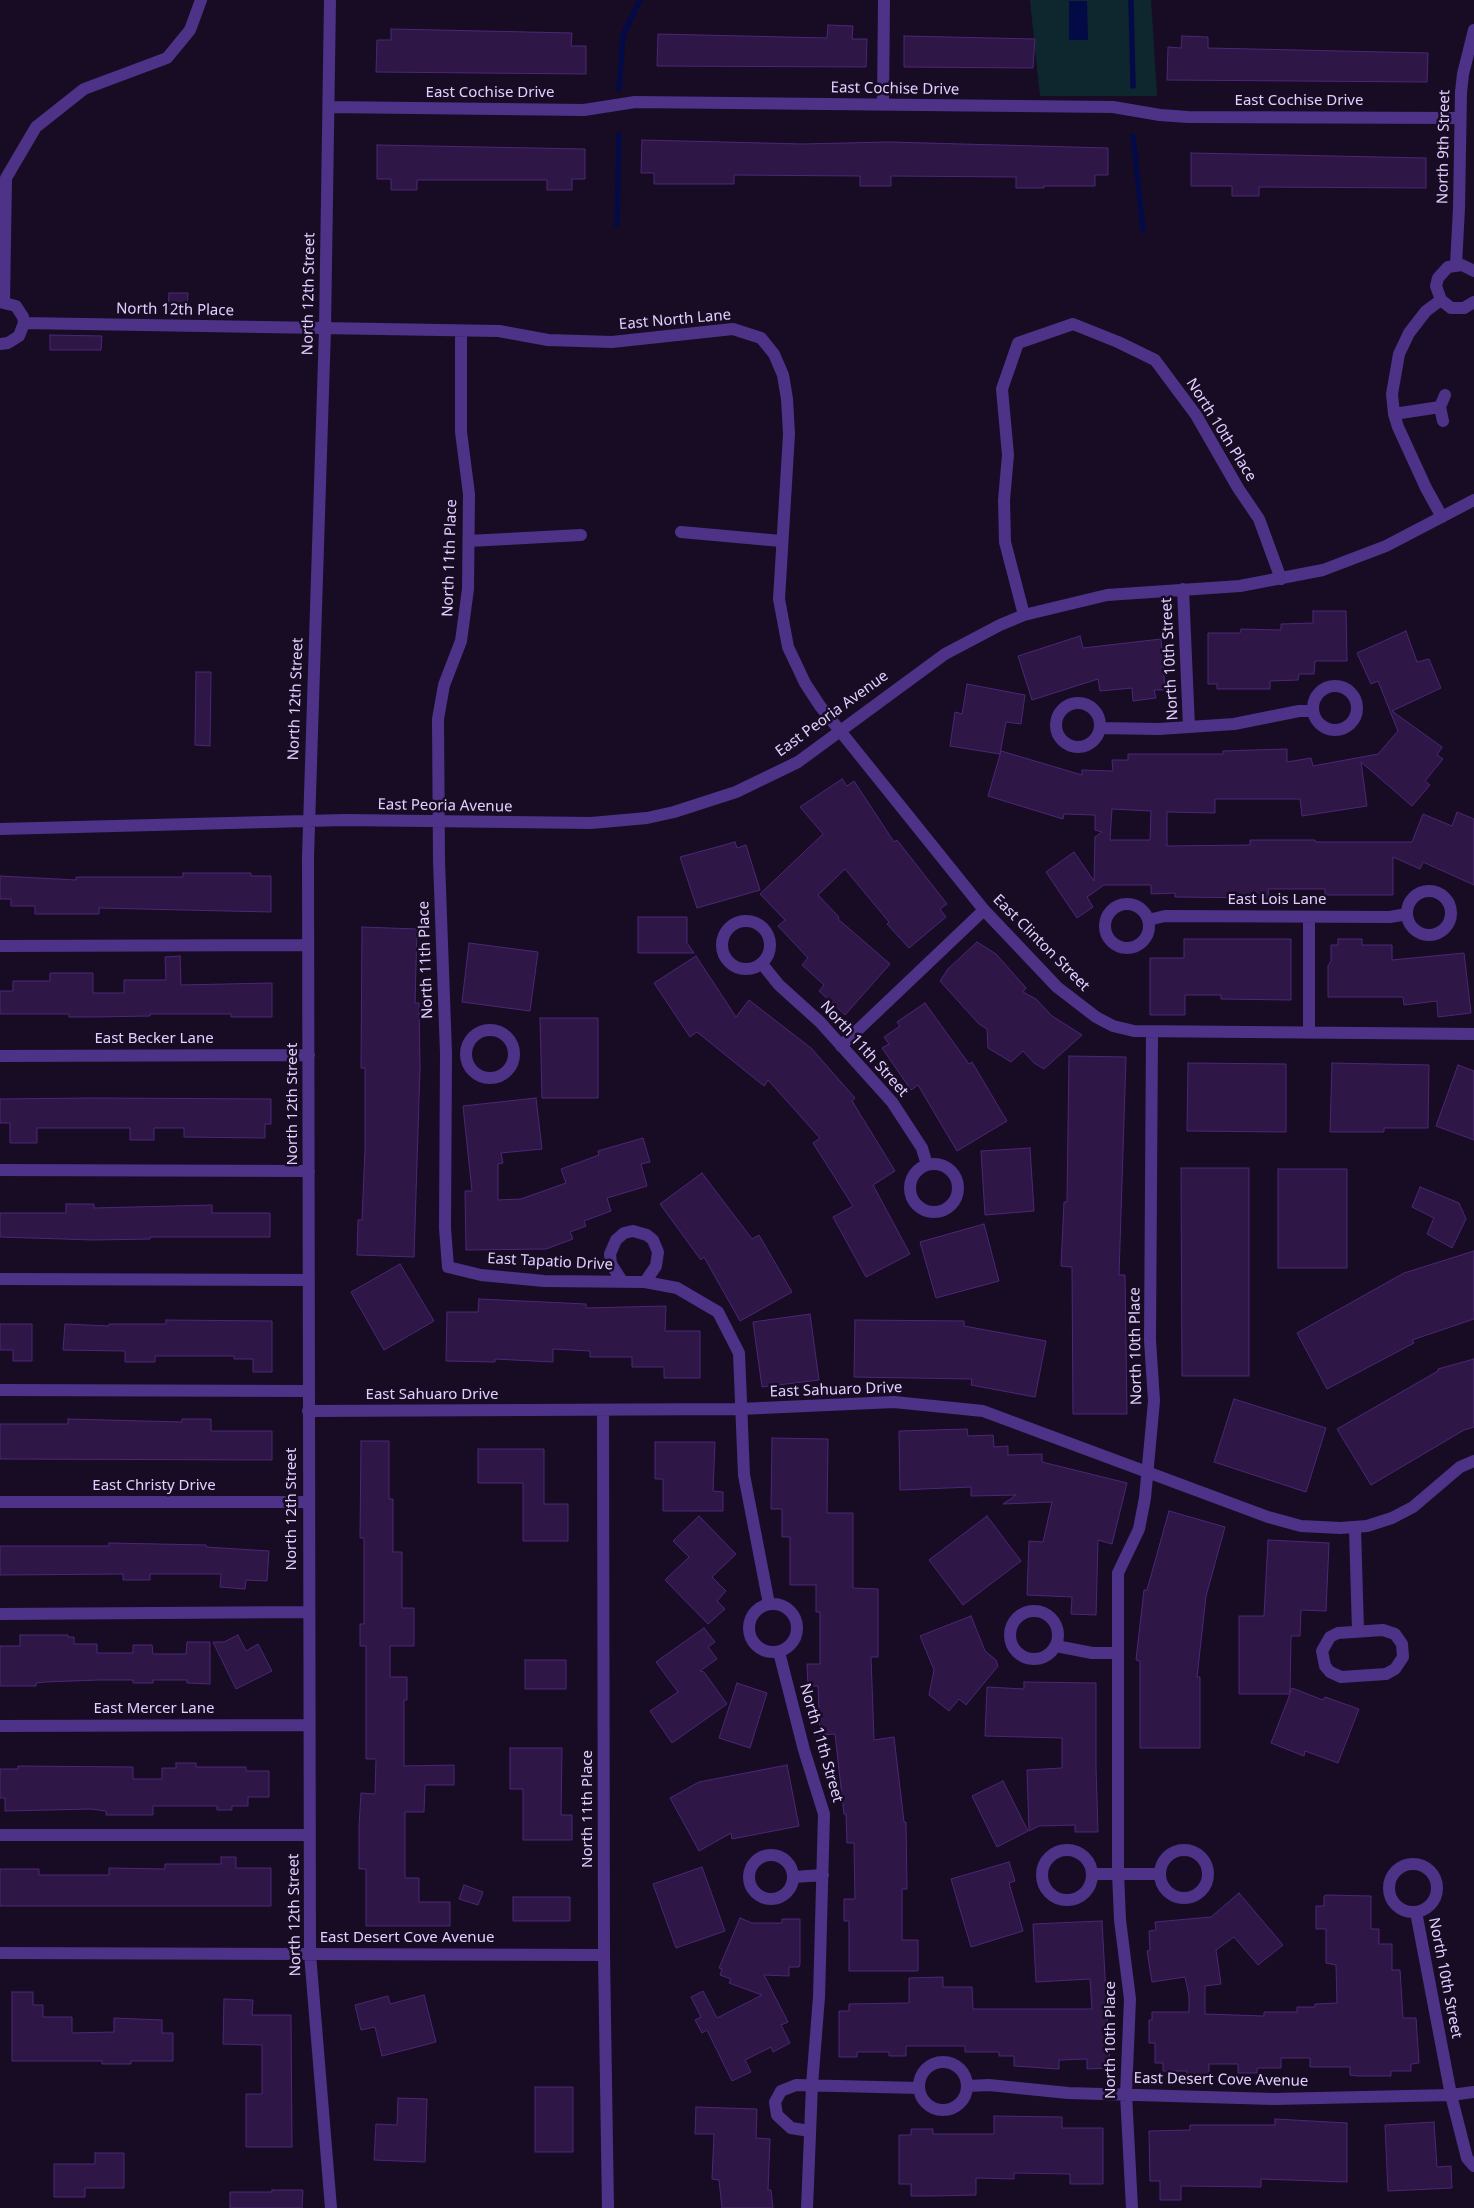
<!DOCTYPE html>
<style>
body{margin:0}
canvas{display:block;background:#170c24}
</style>
<canvas width="1474" height="2208"></canvas>
<script>
const ctx = document.querySelector('canvas').getContext('2d');
ctx.lineJoin = 'round';
function fillPath(path, color) { ctx.fillStyle = color; ctx.fill(path, 'evenodd'); }
const toPath = rows => new Path2D(rows.map(r => 'M' + r).join(''));
function trace(path, color, width, dash) { ctx.strokeStyle = color; ctx.lineWidth = width; ctx.lineCap = dash ? 'butt' : 'round'; ctx.setLineDash(dash || []); ctx.stroke(path); }
function drawText(font, color, halo, rows, align = 'center') {
  ctx.font = font + ' "Noto Sans",sans-serif'; ctx.lineWidth = 5; ctx.setLineDash([]); ctx.textBaseline = 'middle'; ctx.strokeStyle = halo; ctx.fillStyle = color; for (const [text, x, y, turn = 0] of rows) {
    ctx.save(); ctx.translate(x, y); ctx.rotate((+turn || 0) * Math.PI / 180); ctx.textAlign = isNaN(turn) ? turn : align; if (halo) ctx.strokeText(text, 0, 0); ctx.fillText(text, 0, 0); ctx.restore();
  }
}
fillPath(toPath([
 [1030,0,1151,0,1157,96,1040,96]
]), '#0e272f');
fillPath(toPath([
 [1069,1,1087,1,1088,40,1069,40]
]), '#040a45');
trace(toPath([
 [1131,0,1133,86],
 [619,89,623,35,640,0],
 [1133,136,1143,230],
 [617,225,619,135]
]), '#040a45', 5.5);
const building = toPath([
 [828,25,853,26,852,39,867,39,866,67,657,66,658,34,827,38,828,25],
 [391,29,572,33,571,46,586,46,586,74,376,72,377,40,391,40,391,29],
 [904,36,1035,39,1033,68,904,67,904,36],
 [1182,36,1208,37,1208,48,1428,53,1427,82,1167,80,1168,47,1181,48,1182,36],
 [642,140,803,144,889,142,1108,148,1108,175,1095,175,1095,186,1044,186,1044,188,1016,188,1016,177,891,176,891,186,860,186,860,176,734,175,734,184,654,184,654,173,641,173,642,140],
 [377,145,585,149,585,179,572,179,572,190,547,190,547,180,417,180,417,190,391,190,391,179,377,179,377,145],
 [1191,153,1426,158,1426,188,1259,187,1259,196,1232,196,1232,186,1191,186,1191,153],
 [169,293,188,293,187,312,168,312,169,293],
 [50,335,102,336,101,350,50,350,50,335],
 [1313,611,1346,611,1347,661,1315,661,1314,674,1299,674,1298,680,1270,681,1270,689,1217,689,1217,684,1208,684,1208,633,1240,633,1241,629,1281,630,1281,624,1313,623,1313,611],
 [1406,631,1417,662,1429,659,1441,688,1392,711,1442,747,1437,755,1443,759,1425,781,1430,785,1412,806,1361,762,1367,806,1302,816,1300,799,1215,799,1215,813,1167,812,1167,846,1250,845,1250,840,1315,840,1316,842,1412,842,1423,814,1452,826,1457,812,1474,819,1474,885,1423,862,1420,869,1393,857,1393,895,1325,895,1325,889,1268,889,1269,898,1175,897,1175,893,1151,894,1151,885,1104,885,1087,897,1093,907,1077,918,1046,872,1074,852,1094,881,1095,837,1102,832,1095,830,1095,815,1064,814,1063,819,988,796,1001,751,1082,775,1082,770,1113,771,1112,760,1128,760,1128,754,1223,754,1223,751,1287,749,1287,762,1311,758,1313,766,1378,754,1398,731,1378,681,1371,684,1357,653,1406,631],
 [1112,809,1151,811,1150,840,1110,840,1112,809],
 [1080,636,1083,648,1161,639,1165,690,1154,690,1156,698,1133,701,1132,688,1100,691,1098,679,1032,700,1018,656,1080,636],
 [196,672,211,672,210,746,195,745,196,672],
 [967,684,1025,695,1021,724,1006,722,1000,754,950,746,955,712,962,714,967,684],
 [842,779,847,786,854,781,894,842,897,840,947,904,940,909,946,917,909,948,887,924,889,922,845,869,818,895,839,917,838,919,890,964,845,1015,819,991,824,985,802,965,808,958,778,926,785,920,760,894,823,834,800,807,842,779],
 [735,842,737,848,746,845,760,890,697,908,680,857,735,842],
 [183,873,251,873,251,876,271,876,271,912,99,908,99,914,35,914,35,906,11,906,11,899,0,899,0,876,76,880,76,877,183,877,183,873],
 [638,917,687,917,687,943,694,953,638,953,638,917],
 [362,927,417,929,415,1003,419,1003,420,1067,414,1257,357,1255,358,1220,362,1220,365,1149,365,1068,361,1068,362,927],
 [1184,939,1291,939,1291,1000,1221,999,1221,995,1185,995,1185,1015,1150,1015,1150,958,1184,958,1184,939],
 [1338,939,1362,939,1362,945,1392,945,1392,960,1464,953,1471,1013,1438,1017,1437,1001,1404,1005,1403,997,1328,997,1328,966,1331,961,1331,945,1338,945,1338,939],
 [977,942,996,954,1026,988,1023,992,1036,999,1052,1016,1082,1035,1044,1069,1034,1063,1023,1051,1011,1062,988,1048,987,1029,979,1024,940,981,948,969,977,942],
 [469,943,538,952,530,1011,462,1002,469,943],
 [180,956,181,985,272,983,272,1017,231,1017,231,1014,150,1014,150,1016,93,1017,69,1017,69,1014,0,1014,0,991,13,991,13,981,50,981,50,973,93,973,93,993,124,993,124,980,166,980,165,957,180,956],
 [696,956,736,1017,749,1000,811,1048,855,1098,852,1101,895,1171,873,1185,910,1254,866,1277,833,1217,853,1206,813,1143,820,1138,768,1080,764,1086,697,1032,690,1037,654,983,696,956],
 [925,1003,969,1064,972,1062,1007,1121,957,1151,918,1085,911,1090,882,1048,889,1044,884,1037,900,1026,897,1022,925,1003],
 [540,1018,598,1018,598,1098,542,1098,540,1018],
 [1069,1056,1126,1057,1119,1275,1125,1275,1127,1414,1073,1414,1072,1267,1061,1266,1064,1202,1067,1202,1069,1056],
 [1188,1063,1286,1064,1286,1132,1187,1131,1188,1063],
 [1332,1063,1429,1065,1428,1128,1384,1128,1384,1132,1330,1132,1332,1063],
 [1458,1065,1474,1071,1474,1140,1436,1126,1458,1065],
 [93,1098,271,1099,271,1124,265,1124,265,1138,184,1137,184,1128,154,1128,154,1140,130,1140,130,1128,37,1128,37,1143,10,1143,10,1123,0,1123,0,1099,93,1098],
 [536,1098,542,1149,501,1153,503,1163,498,1164,498,1200,521,1199,566,1183,561,1169,599,1155,598,1151,643,1138,650,1162,641,1164,647,1186,607,1198,611,1211,584,1221,586,1226,570,1232,573,1239,546,1249,466,1250,465,1191,472,1191,463,1106,536,1098],
 [1030,1148,1034,1211,985,1215,981,1151,1030,1148],
 [1181,1168,1249,1168,1249,1376,1182,1376,1181,1168],
 [1278,1169,1347,1169,1347,1268,1278,1268,1278,1169],
 [702,1173,752,1239,759,1235,792,1292,740,1321,704,1257,701,1260,660,1204,702,1173],
 [1420,1187,1459,1203,1466,1219,1452,1248,1427,1234,1434,1218,1412,1207,1420,1187],
 [66,1204,94,1204,94,1208,212,1205,212,1213,270,1213,270,1237,150,1237,150,1239,94,1240,0,1237,0,1213,66,1213,66,1204],
 [984,1224,999,1281,936,1298,920,1242,984,1224],
 [1474,1251,1474,1319,1412,1340,1414,1343,1327,1389,1297,1333,1404,1273,1474,1251],
 [400,1264,434,1321,384,1350,351,1292,400,1264],
 [479,1299,586,1304,586,1308,666,1306,665,1331,700,1331,700,1378,664,1378,664,1367,632,1367,632,1357,590,1357,590,1351,553,1349,553,1362,495,1359,495,1362,446,1361,447,1312,478,1312,479,1299],
 [810,1314,819,1380,762,1387,753,1322,810,1314],
 [166,1320,272,1321,272,1372,253,1372,253,1359,234,1359,234,1356,155,1356,155,1362,125,1362,125,1351,63,1350,65,1324,109,1326,109,1324,166,1324,166,1320],
 [855,1320,964,1321,964,1326,1046,1341,1035,1397,971,1385,972,1379,854,1377,855,1320],
 [0,1324,32,1324,32,1361,13,1361,13,1350,0,1350,0,1324],
 [1474,1359,1474,1427,1464,1430,1371,1485,1337,1429,1438,1371,1438,1369,1474,1359],
 [1234,1399,1326,1428,1306,1492,1214,1462,1234,1399],
 [68,1419,182,1422,182,1419,211,1419,211,1431,272,1431,272,1460,0,1459,0,1424,68,1424,68,1419],
 [967,1429,968,1436,993,1435,994,1447,1008,1446,1008,1455,1042,1454,1042,1462,1127,1483,1112,1544,1098,1540,1096,1615,1071,1614,1072,1597,1027,1595,1029,1541,1043,1542,1052,1502,1003,1504,1016,1495,971,1496,971,1487,900,1490,899,1431,967,1429],
 [772,1438,828,1439,827,1513,853,1513,853,1588,878,1589,878,1657,871,1657,874,1740,894,1737,904,1822,906,1822,907,1889,902,1889,902,1940,918,1940,918,1971,849,1971,849,1921,844,1921,844,1899,855,1899,854,1843,847,1843,846,1814,844,1814,835,1734,820,1735,818,1686,808,1686,807,1664,820,1664,820,1612,816,1612,816,1585,790,1585,790,1537,782,1537,782,1509,771,1509,772,1438],
 [361,1441,389,1441,389,1499,393,1499,393,1552,402,1552,402,1608,414,1608,414,1646,390,1646,390,1677,407,1677,407,1700,404,1700,404,1766,454,1765,454,1785,425,1785,424,1812,405,1812,405,1878,419,1878,419,1902,450,1902,450,1926,366,1926,366,1869,359,1869,359,1826,361,1793,375,1794,376,1759,366,1759,366,1646,360,1646,360,1624,364,1624,364,1538,360,1538,361,1441],
 [655,1442,715,1442,713,1491,723,1492,723,1511,663,1511,663,1479,655,1479,655,1442],
 [478,1449,544,1449,544,1504,568,1504,568,1541,523,1541,523,1483,478,1483,478,1449],
 [1169,1511,1225,1527,1206,1596,1197,1677,1200,1677,1200,1748,1140,1748,1140,1661,1136,1660,1144,1590,1147,1590,1169,1511],
 [699,1516,736,1554,712,1577,726,1591,717,1601,725,1609,708,1624,665,1580,689,1557,673,1541,699,1516],
 [987,1516,1021,1561,963,1605,929,1560,987,1516],
 [1268,1540,1329,1543,1326,1611,1301,1610,1300,1636,1291,1636,1290,1693,1292,1688,1323,1700,1325,1697,1359,1709,1338,1763,1305,1751,1304,1756,1271,1743,1290,1694,1239,1694,1239,1616,1264,1616,1268,1540],
 [109,1543,206,1545,206,1547,269,1551,267,1581,246,1580,245,1589,220,1587,221,1574,150,1574,150,1580,123,1580,123,1574,0,1575,0,1546,109,1546,109,1543],
 [971,1616,985,1651,996,1660,998,1666,966,1705,959,1699,949,1711,929,1695,934,1670,920,1636,971,1616],
 [704,1628,715,1642,708,1647,717,1659,700,1671,704,1672,727,1704,672,1743,650,1711,678,1692,656,1662,704,1628],
 [20,1635,68,1635,68,1637,74,1637,74,1644,97,1644,97,1653,133,1653,133,1645,152,1645,153,1654,186,1654,187,1642,210,1642,210,1684,187,1683,187,1680,153,1680,153,1683,133,1683,133,1680,98,1680,45,1682,36,1683,36,1686,0,1686,0,1646,20,1646,20,1635],
 [238,1635,246,1651,258,1644,272,1671,236,1689,213,1642,224,1642,238,1635],
 [525,1660,566,1660,566,1689,525,1689,525,1660],
 [1024,1682,1096,1683,1096,1767,1098,1832,1075,1832,1075,1825,1039,1826,1029,1831,1027,1770,1062,1768,1062,1738,985,1736,987,1687,1024,1689,1024,1682],
 [737,1683,767,1693,750,1748,719,1738,737,1683],
 [510,1748,562,1748,561,1815,572,1815,572,1840,523,1840,523,1789,510,1789,510,1748],
 [176,1763,196,1763,196,1767,246,1767,246,1771,269,1771,269,1797,248,1797,248,1806,232,1806,232,1810,217,1810,217,1806,153,1806,153,1815,106,1815,106,1811,91,1809,5,1811,5,1798,0,1798,0,1769,18,1769,18,1766,133,1767,133,1779,162,1779,162,1768,176,1768,176,1763],
 [787,1765,799,1826,732,1839,731,1833,699,1851,670,1798,699,1782,787,1765],
 [1003,1781,1028,1831,997,1847,972,1796,1003,1781],
 [221,1857,236,1857,236,1868,271,1868,271,1906,0,1906,0,1869,39,1869,39,1875,109,1875,109,1868,165,1869,165,1864,221,1864,221,1857],
 [1009,1862,1015,1881,1009,1883,1023,1931,971,1947,951,1879,1009,1862],
 [702,1867,725,1931,676,1948,653,1884,702,1867],
 [464,1885,483,1892,478,1905,459,1899,464,1885],
 [1239,1893,1283,1945,1258,1965,1234,1937,1216,1950,1221,1984,1205,1986,1205,2014,1264,2016,1264,2012,1297,2012,1297,2007,1315,2007,1315,2004,1337,2003,1336,1965,1326,1963,1326,1929,1316,1929,1316,1906,1324,1906,1324,1896,1326,1895,1371,1896,1371,1929,1379,1929,1379,1944,1392,1944,1392,1970,1400,1970,1403,2018,1416,2018,1419,2063,1411,2064,1411,2071,1391,2071,1391,2076,1358,2076,1350,2075,1350,2067,1310,2067,1310,2058,1281,2058,1281,2068,1257,2068,1257,2073,1238,2073,1238,2064,1209,2064,1209,2075,1187,2075,1187,2071,1163,2071,1163,2063,1155,2063,1155,2043,1149,2043,1149,2020,1152,2020,1152,2012,1189,2012,1189,1996,1185,1977,1152,1982,1147,1951,1150,1950,1149,1931,1156,1930,1155,1922,1211,1917,1239,1893],
 [513,1897,570,1897,570,1921,513,1921,513,1897],
 [740,1918,752,1923,782,1923,782,1919,800,1919,800,1964,799,1967,789,1967,789,1976,764,1975,788,2022,781,2025,790,2043,773,2052,771,2047,745,2060,751,2072,732,2081,707,2030,702,2033,695,2020,701,2017,691,1997,703,1991,717,2018,762,1995,729,1983,731,1979,720,1975,722,1969,719,1968,740,1918],
 [1102,1921,1110,2068,1087,2069,1087,2059,1059,2060,1059,2069,1014,2066,1014,2056,999,2056,999,2052,965,2052,965,2046,906,2046,906,2056,889,2056,889,2052,857,2052,857,2057,839,2057,839,2011,849,2011,849,2004,909,2003,909,1978,943,1977,943,1987,972,1987,973,2009,1092,2009,1090,1979,1036,1982,1033,1924,1102,1921],
 [12,1992,33,1992,33,2005,43,2005,43,2017,72,2017,72,2033,114,2032,114,2018,162,2020,162,2033,173,2033,173,2061,131,2061,131,2064,102,2064,102,2061,12,2061,12,1992],
 [424,1995,436,2042,382,2056,375,2027,361,2030,355,2005,388,1996,390,2004,424,1995],
 [224,1999,253,2000,252,2015,291,2015,292,2147,246,2147,246,2094,262,2094,262,2045,223,2044,224,1999],
 [535,2087,573,2087,573,2152,535,2152,535,2087],
 [398,2098,427,2099,425,2162,374,2160,376,2124,397,2125,398,2098],
 [696,2107,757,2109,756,2138,770,2139,768,2190,771,2190,773,2208,722,2208,719,2180,712,2179,714,2134,695,2134,696,2107],
 [994,2116,1062,2117,1062,2128,1103,2128,1103,2184,1070,2184,1070,2174,1014,2173,1014,2179,976,2178,976,2195,933,2196,911,2196,911,2184,899,2184,899,2135,911,2135,911,2129,933,2129,933,2134,994,2134,994,2116],
 [1275,2119,1347,2123,1347,2182,1261,2179,1261,2187,1181,2186,1181,2200,1160,2200,1160,2181,1150,2181,1149,2131,1190,2130,1190,2125,1275,2125,1275,2119],
 [1434,2122,1437,2167,1451,2166,1452,2188,1388,2191,1385,2125,1434,2122],
 [95,2153,124,2153,124,2188,85,2188,85,2197,54,2197,54,2164,95,2164,95,2153],
 [272,2190,303,2190,302,2208,230,2208,230,2192,272,2192,272,2190]
]);
fillPath(building, '#2e1647');
trace(building, '#4c2676', 1);
trace(toPath([
 [330,0,325,329,308,857,310,1954,331,2208],
 [883,105,884,0],
 [329,107,584,110,635,102,1113,107,1160,115,1188,117,1460,118],
 [1456,265,1459,208,1461,92,1463,74,1474,30],
 [1474,271,1462,265,1448,267,1438,278,1436,286,1441,300,1451,308,1464,308,1474,302],
 [1441,300,1426,311,1409,333,1399,354,1392,394,1394,414,1398,427,1426,488,1442,517],
 [0,302,16,306,23,317,24,323,19,336,8,343,0,344],
 [4,302,6,178,36,127,84,89,167,58,190,30,201,0],
 [24,323,499,331,548,340,612,342,733,329,761,338,774,354,783,375,787,399,789,434,779,599,788,647,805,683,820,706,984,910,1057,987,1096,1017,1113,1026,1134,1031,1474,1034],
 [461,331,461,432,469,494,468,589,461,641,444,685,438,719,439,861,446,1053,445,1228,448,1267,481,1275,544,1281,645,1282,677,1288,718,1312,739,1353,744,1475,769,1604],
 [1440,407,1443,421],
 [1394,414,1440,407,1445,395],
 [681,532,781,541],
 [469,541,581,535],
 [1183,589,1189,727],
 [1024,615,1005,542,1004,500,1008,455,1002,389,1018,343,1073,324,1118,342,1155,360,1196,415,1238,488,1259,519,1281,579],
 '1313 708a22 22 0 1 1 44 0a22 22 0 1 1-44 0Z',
 '1056 725a22 22 0 1 1 44 0a22 22 0 1 1-44 0Z',
 [1100,728,1159,729,1234,724,1299,711,1313,711],
 [0,829,344,820,591,823,647,818,674,812,736,792,798,762,945,654,1000,625,1024,615,1107,595,1240,586,1323,570,1386,546,1474,500],
 '1407 913a22 22 0 1 1 44 0a22 22 0 1 1-44 0Z',
 '1105 926a22 22 0 1 1 44 0a22 22 0 1 1-44 0Z',
 [1309,917,1309,1033],
 [1148,920,1165,916,1390,917,1407,914],
 '722 945a24 24 0 1 1 48 0a24 24 0 1 1-48 0Z',
 [0,946,308,945],
 [762,964,779,985,820,1022,892,1102,922,1148,927,1165],
 '466 1054a24 24 0 1 1 48 0a24 24 0 1 1-48 0Z',
 [841,1046,984,910],
 [0,1056,309,1055],
 '910 1188a24 24 0 1 1 48 0a24 24 0 1 1-48 0Z',
 [0,1170,309,1171],
 [0,1279,309,1280],
 [622,1281,611,1264,610,1254,616,1240,624,1233,633,1231,647,1235,653,1240,658,1252,656,1266,645,1282],
 [0,1390,308,1391],
 [308,1411,740,1409,894,1402,983,1411,1268,1517,1301,1526,1340,1528,1367,1526,1392,1518,1413,1507,1460,1467,1474,1461],
 [603,1411,604,1955,608,2208],
 [0,1502,309,1502],
 [1355,1528,1358,1631],
 '749 1628a24 24 0 1 1 48 0a24 24 0 1 1-48 0Z',
 '1010 1635a24 24 0 1 1 48 0a24 24 0 1 1-48 0Z',
 [0,1614,309,1612],
 [1383,1630,1395,1634,1402,1644,1403,1657,1395,1669,1386,1674,1341,1677,1330,1672,1325,1666,1322,1651,1330,1637,1338,1633,1383,1630],
 [1056,1646,1092,1653,1117,1653],
 [779,1652,804,1750,824,1814,819,1997,812,2085,807,2208],
 [0,1726,309,1725],
 [0,1835,310,1835],
 '1160 1874a24 24 0 1 1 48 0a24 24 0 1 1-48 0Z',
 '1042 1875a25 25 0 1 1 50 0a25 25 0 1 1-50 0Z',
 '749 1877a22 22 0 1 1 44 0a22 22 0 1 1-44 0Z',
 '1389 1888a24 24 0 1 1 48 0a24 24 0 1 1-48 0Z',
 [1092,1874,1160,1874],
 [794,1877,823,1875],
 [1416,1912,1451,2095,1467,2158,1474,2166],
 [0,1953,604,1955],
 '919 2086a24 24 0 1 1 48 0a24 24 0 1 1-48 0Z',
 [968,2086,989,2085,1068,2093,1274,2099,1451,2095,1474,2092],
 [810,2131,791,2128,777,2115,775,2102,781,2091,796,2085,919,2088],
 [1132,2208,1126,2094,1130,1999,1120,1920,1118,1873,1118,1573,1139,1529,1145,1498,1154,1401,1150,1340,1152,1033]
]), '#4e3288', 12);
drawText('15px', '#e2cfff', '#170c24', [
 ["East Cochise Drive",895,89,1],
 ["East Cochise Drive",490,93],
 ["East Cochise Drive",1299,101],
 ["North 9th Street",1444,147,-89],
 ["North 12th Street",309,294,-89],
 ["North 12th Place",175,310,1],
 ["East North Lane",675,320,-5],
 ["North 10th Place",1221,430,58],
 ["North 11th Place",450,558,-88],
 ["North 10th Street",1170,659,-93],
 ["North 12th Street",296,699,-88],
 ["East Peoria Avenue",832,714,-36],
 ["East Peoria Avenue",445,806,1],
 ["East Lois Lane",1277,900],
 ["East Clinton Street",1041,943,45],
 ["North 11th Place",426,960,-92],
 ["East Becker Lane",154,1039],
 ["North 11th Street",864,1049,48],
 ["North 12th Street",293,1104,-90],
 ["East Tapatio Drive",550,1262,3],
 ["North 10th Place",1136,1346,-91],
 ["East Sahuaro Drive",836,1390,-2],
 ["East Sahuaro Drive",432,1395],
 ["East Christy Drive",154,1486],
 ["North 12th Street",292,1509,-90],
 ["East Mercer Lane",154,1709],
 ["North 11th Street",821,1743,74],
 ["North 11th Place",588,1809,-90],
 ["North 12th Street",295,1915,-91],
 ["East Desert Cove Avenue",407,1938],
 ["North 10th Street",1445,1978,79],
 ["North 10th Place",1111,2040,-90],
 ["East Desert Cove Avenue",1221,2080,1]
]);
</script>
